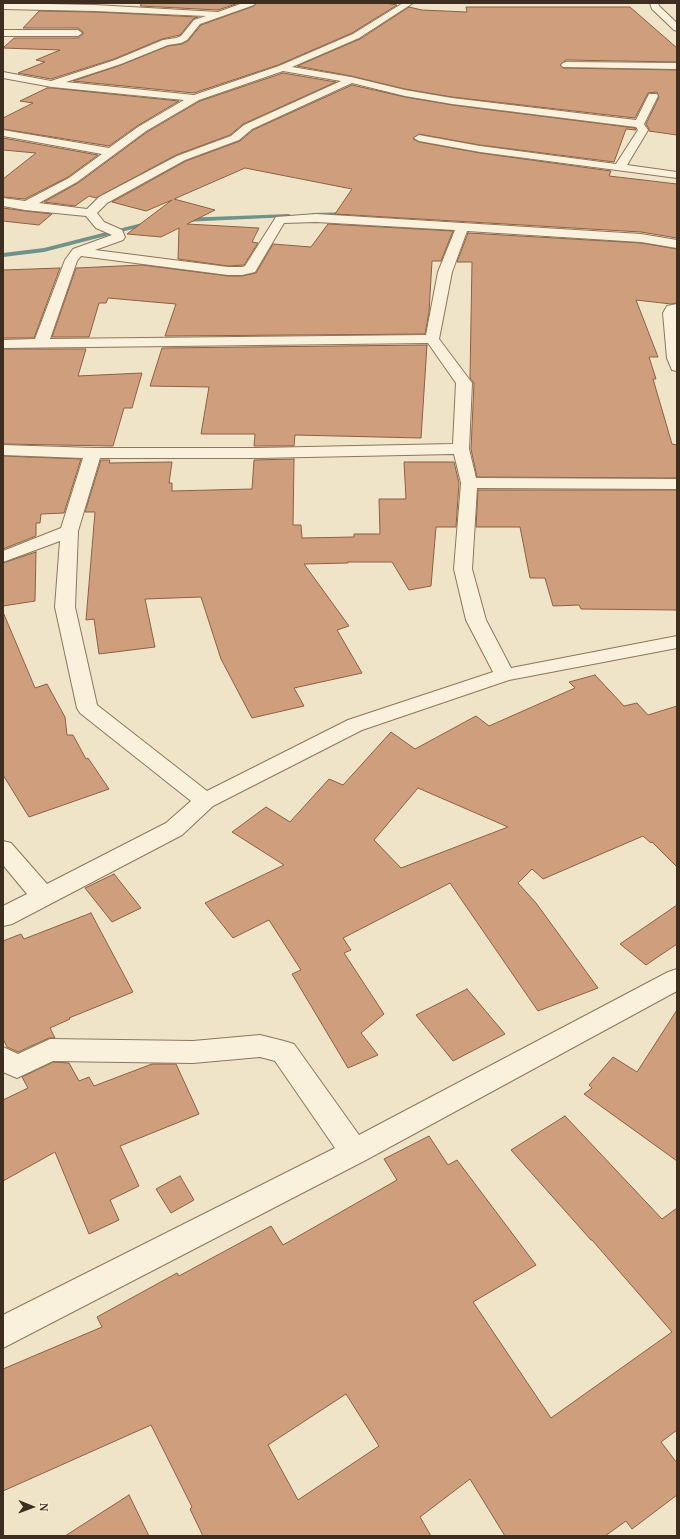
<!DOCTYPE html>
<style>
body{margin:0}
#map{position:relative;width:680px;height:1539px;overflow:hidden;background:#f0e4c8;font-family:"PT Serif",serif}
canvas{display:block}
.frame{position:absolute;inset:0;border:4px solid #3d2e20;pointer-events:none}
.north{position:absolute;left:12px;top:1487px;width:40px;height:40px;-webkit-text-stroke:3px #f7eed8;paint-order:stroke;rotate:91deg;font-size:11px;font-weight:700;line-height:16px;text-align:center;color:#3d2e20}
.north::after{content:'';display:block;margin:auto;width:14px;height:18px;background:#3d2e20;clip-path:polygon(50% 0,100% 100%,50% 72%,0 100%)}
</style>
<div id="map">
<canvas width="680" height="1539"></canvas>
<div class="frame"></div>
<div class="north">N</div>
</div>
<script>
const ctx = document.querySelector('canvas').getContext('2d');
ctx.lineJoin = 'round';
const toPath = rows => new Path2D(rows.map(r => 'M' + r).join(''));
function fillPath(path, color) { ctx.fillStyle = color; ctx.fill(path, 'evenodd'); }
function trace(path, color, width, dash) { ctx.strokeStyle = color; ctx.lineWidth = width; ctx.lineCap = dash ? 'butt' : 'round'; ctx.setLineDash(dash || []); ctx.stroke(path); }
fillPath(toPath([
 [353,212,355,213,355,215,313,217,310,215,313,213,353,212],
 [289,214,292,216,291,217,183,222,180,220,183,218,289,214],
 [150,221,152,222,152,224,44,252,3,257,3,253,44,248,150,221]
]), '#6f938a');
const building = toPath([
 [142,3,215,3,236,4,218,10,140,6,142,3],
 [256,3,385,3,397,5,352,33,278,65,194,93,73,81,121,65,168,46,182,44,188,41,201,25,254,6,256,3],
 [409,7,422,10,467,12,466,7,630,7,677,48,677,62,566,60,560,65,563,68,677,70,677,135,649,131,649,129,646,124,659,97,657,92,648,93,635,118,452,97,405,89,351,76,297,66,360,39,409,7],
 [39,11,95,12,198,17,193,19,180,35,162,39,114,59,51,79,18,73,45,62,36,60,60,50,3,48,14,38,78,38,83,34,83,32,78,28,23,28,39,11],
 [283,73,336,82,243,124,230,135,176,155,96,198,89,196,75,206,44,202,78,183,147,132,200,101,283,73],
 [352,85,405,97,452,105,635,128,636,130,626,129,614,162,480,145,419,134,413,139,419,142,480,153,611,171,609,176,677,184,677,238,641,232,335,214,352,189,245,168,174,199,215,210,187,224,259,228,252,242,258,243,244,265,228,266,178,259,179,228,161,237,127,234,172,200,146,211,112,202,186,161,240,141,253,130,352,85],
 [47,88,52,88,179,101,137,126,109,146,3,129,3,118,33,103,20,101,47,88],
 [3,138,98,155,68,177,25,199,3,197,3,179,36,153,3,150,3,138],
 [3,208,25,211,52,214,39,225,3,221,3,208],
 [328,224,453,231,441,261,432,261,429,312,425,334,165,336,176,304,108,298,106,303,99,303,89,337,52,337,76,268,142,265,228,276,242,276,256,273,273,244,311,247,328,224],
 [468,233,641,243,677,249,677,303,671,304,636,300,658,357,649,357,656,379,653,379,672,444,677,445,677,478,477,477,471,449,474,383,470,378,472,262,457,262,468,233],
 [60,268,34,338,3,338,3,270,60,268],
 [427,345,421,438,295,435,294,446,254,446,255,434,201,434,209,387,150,386,162,348,427,345],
 [3,349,86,349,78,376,142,373,132,408,124,408,113,446,3,444,3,349],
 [3,456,81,459,64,513,41,514,40,523,36,523,36,536,3,549,3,456],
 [294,459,293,525,301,525,302,538,354,537,354,534,380,534,379,499,406,499,404,462,454,462,459,483,456,527,436,527,431,586,409,590,392,562,348,562,348,563,304,564,349,626,337,630,362,673,294,688,304,706,252,718,221,659,201,597,145,599,155,647,99,654,94,619,86,620,95,512,85,512,101,460,110,460,109,463,172,462,169,483,172,483,172,491,252,489,254,460,294,459],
 [478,490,677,490,677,610,581,609,579,605,553,606,545,578,530,578,520,527,476,527,478,490],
 [36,552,35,601,3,606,3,563,36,552],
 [3,612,35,688,47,684,65,717,67,735,73,735,86,759,88,758,109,789,29,817,3,775,3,612],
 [595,675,624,706,637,703,648,715,677,706,677,867,652,842,651,843,643,836,543,879,532,869,518,883,536,903,598,988,538,1011,450,883,343,938,351,950,344,953,384,1014,361,1033,378,1055,348,1068,292,974,301,970,269,920,233,938,205,903,284,865,232,832,266,807,290,822,329,779,343,785,391,732,415,749,476,716,489,726,575,688,569,682,595,675],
 [418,788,508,827,401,868,374,840,418,788],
 [114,874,141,908,112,922,85,888,114,874],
 [677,905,677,944,646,965,620,944,677,905],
 [91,913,133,992,69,1018,70,1019,50,1028,55,1038,49,1038,18,1052,7,1047,3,1039,3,941,21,934,24,939,91,913],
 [467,989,505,1034,453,1061,416,1015,467,989],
 [677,1010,677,1161,584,1094,592,1088,589,1085,613,1057,637,1072,677,1010],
 [53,1062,69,1063,79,1081,89,1077,94,1086,152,1064,176,1064,199,1114,120,1146,139,1186,110,1200,119,1220,89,1234,55,1152,3,1181,3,1100,28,1088,22,1077,53,1062],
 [565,1116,662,1219,677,1208,677,1430,661,1442,677,1463,677,1495,632,1529,626,1521,605,1536,505,1536,470,1479,420,1517,431,1536,203,1536,190,1509,192,1507,151,1425,3,1491,3,1369,102,1327,97,1317,177,1273,179,1276,271,1226,283,1245,397,1180,384,1159,429,1136,448,1165,457,1160,536,1265,473,1302,551,1418,672,1332,592,1240,591,1240,511,1150,565,1116],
 [346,1394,379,1446,298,1500,268,1445,346,1394],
 [180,1176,194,1200,171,1213,156,1189,180,1176],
 [129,1495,149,1536,65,1536,129,1495]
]);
fillPath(building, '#cf9f7d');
trace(building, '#8d5f41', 1);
const minor = toPath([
 [3,3,95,5,218,12,243,3,255,3,254,5,200,24,187,40,181,43,168,45,121,64,66,82,194,95,279,66,353,34,403,3,413,3,359,38,292,67,351,77,405,90,452,98,636,120,649,94,657,94,658,96,644,124,648,130,627,165,677,172,677,178,480,152,419,141,414,138,419,135,480,146,616,164,638,130,636,127,452,104,405,96,352,83,252,129,239,140,185,160,107,203,97,213,104,222,122,230,125,237,123,240,95,250,228,267,242,267,245,266,276,217,316,214,641,234,677,240,677,248,641,242,467,231,452,272,439,339,472,383,469,449,476,478,677,479,677,489,477,488,472,569,486,620,511,668,677,636,677,648,509,680,362,730,213,806,182,835,12,924,3,926,3,906,27,894,3,865,3,841,11,843,47,884,166,823,191,801,80,713,77,708,55,607,60,541,3,562,3,551,61,528,83,458,3,455,3,445,93,448,258,448,453,444,456,383,428,343,3,348,3,340,35,339,65,260,73,249,112,235,96,228,86,216,25,210,3,206,3,198,25,201,69,178,102,154,3,136,3,130,109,148,138,127,184,100,52,87,3,78,3,72,51,81,115,60,163,40,176,38,181,36,194,20,206,16,95,11,3,9,3,3],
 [283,71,341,81,244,125,231,136,177,156,99,197,87,209,39,203,77,182,146,131,199,100,283,71],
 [316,222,455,230,438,272,426,335,50,339,77,261,81,256,228,275,242,275,255,272,284,223,316,222],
 [454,454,461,483,454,569,466,620,493,672,348,720,207,791,97,705,75,607,78,531,100,458,258,458,454,454],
 [650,3,658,3,659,6,677,23,677,31,674,30,652,9,650,3],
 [3,30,78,30,82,33,78,36,3,36,3,30],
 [566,62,677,63,677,69,563,67,561,65,563,63,566,62],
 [677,304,677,371,672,370,667,358,663,313,667,306,677,304],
 [677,969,677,991,364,1161,3,1348,3,1315,335,1148,275,1061,260,1057,193,1063,53,1061,17,1078,3,1072,3,1047,18,1054,50,1039,193,1041,260,1035,284,1041,294,1044,359,1135,668,972,677,969]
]);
trace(minor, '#8d765c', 2);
fillPath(minor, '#faf1dc');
</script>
